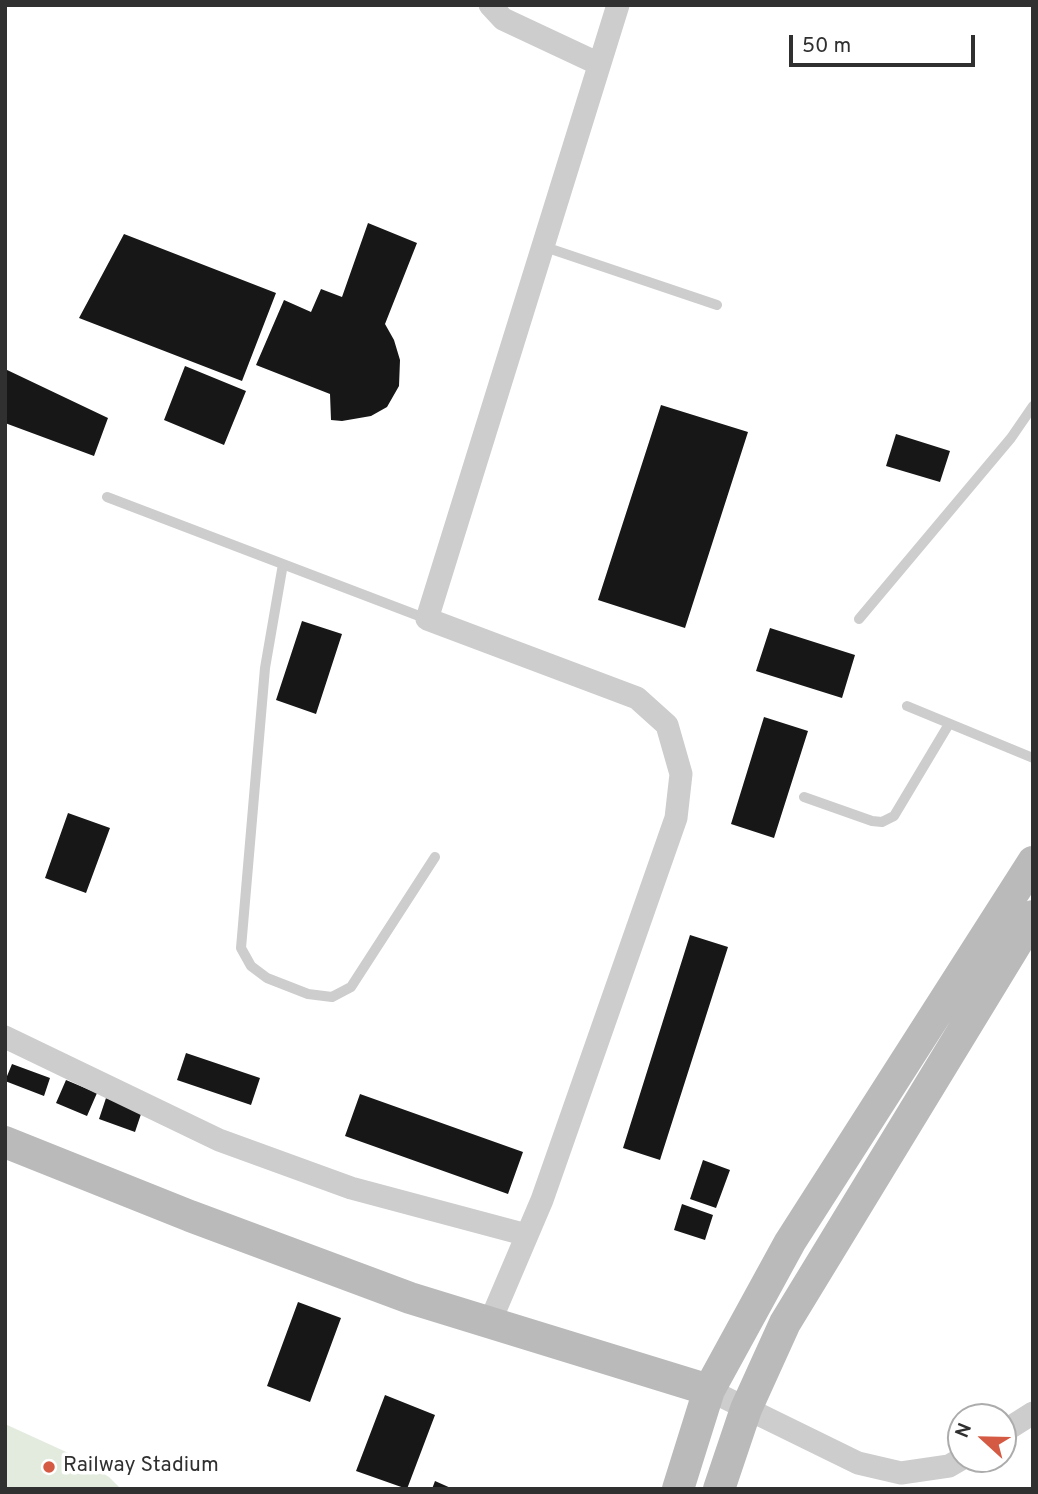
<!DOCTYPE html>
<style>
body{margin:0}
#map{position:relative;width:1038px;height:1494px;overflow:hidden;background:#fff;font-family:Overpass,sans-serif}
canvas{display:block}
.frame{position:absolute;inset:0;border:7px solid #303030;pointer-events:none}
.north{position:absolute;left:947px;top:1403px;width:70px;height:70px;box-sizing:border-box;background:#fff;border:2px solid #acacac;border-radius:50%;rotate:292deg;font-size:19px;font-weight:700;line-height:28px;text-align:center;color:#303030}
.north::after{content:'';display:block;margin:auto;width:24px;height:32px;background:#d55a43;clip-path:polygon(50% 0,100% 100%,50% 72%,0 100%)}
.scale{position:absolute;left:789px;top:35px;width:186px;height:32px;box-sizing:border-box;border:4px solid #303030;border-top:0;padding-left:9px;font-size:21px;line-height:24px;white-space:nowrap;color:#303030;-webkit-text-stroke:5px #fff;paint-order:stroke}
</style>
<div id="map">
<canvas width="1038" height="1494"></canvas>
<div class="frame"></div>
<div class="north">N</div>
<div class="scale">50 m</div>
</div>
<script>
const ctx = document.querySelector('canvas').getContext('2d');
ctx.lineJoin = 'round';
function fillPath(path, color) { ctx.fillStyle = color; ctx.fill(path, 'evenodd'); }
const toPath = rows => new Path2D(rows.map(r => 'M' + r).join(''));
function trace(path, color, width, dash) { ctx.strokeStyle = color; ctx.lineWidth = width; ctx.lineCap = dash ? 'butt' : 'round'; ctx.setLineDash(dash || []); ctx.stroke(path); }
function drawText(font, color, halo, rows, align = 'center') {
  ctx.font = font + ' Overpass,sans-serif'; ctx.lineWidth = 7; ctx.setLineDash([]); ctx.textBaseline = 'middle'; ctx.strokeStyle = halo; ctx.fillStyle = color; for (const [text, x, y, turn = 0] of rows) {
    ctx.save(); ctx.translate(x, y); ctx.rotate((+turn || 0) * Math.PI / 180); ctx.textAlign = isNaN(turn) ? turn : align; if (halo) ctx.strokeText(text, 0, 0); ctx.fillText(text, 0, 0); ctx.restore();
  }
}
fillPath(toPath([
 [5,1424,75,1456,109,1477,121,1489,5,1489]
]), '#e3ebdf');
fillPath(toPath([
 [368,223,417,243,385,324,394,340,400,360,399,386,387,407,371,416,342,421,331,420,330,394,256,365,284,300,311,312,321,289,342,297],
 [124,234,276,293,242,381,79,318],
 [185,366,246,391,224,445,164,420],
 [5,369,108,418,94,456,5,423],
 [661,405,748,432,685,628,598,600],
 [896,434,950,451,940,482,886,466],
 [302,621,342,634,316,714,276,700],
 [770,628,855,655,842,698,756,671],
 [764,717,808,731,774,838,731,824],
 [68,813,110,828,86,893,45,878],
 [690,935,728,947,660,1160,623,1148],
 [186,1053,260,1078,251,1105,177,1080],
 [12,1064,50,1078,44,1096,5,1081],
 [66,1080,97,1093,87,1116,56,1103],
 [360,1094,523,1152,508,1194,345,1136],
 [106,1098,142,1111,135,1132,99,1119],
 [703,1160,730,1170,716,1208,690,1199],
 [682,1204,713,1215,705,1240,674,1230],
 [298,1302,341,1318,310,1402,267,1386],
 [385,1395,435,1415,407,1489,356,1471],
 [435,1481,453,1489,432,1489]
]), '#171717');
trace(toPath([
 [542,246,717,305],
 [107,497,427,619],
 [283,564,265,668,241,948,251,966,267,978,308,994,332,997,351,987,435,857],
 [859,619,1011,438,1033,406],
 [907,706,1033,758],
 [804,797,872,821,882,822,894,816,949,724]
]), '#cdcdcd', 10);
trace(toPath([
 [490,5,503,19,599,64],
 [5,1037,219,1140,351,1188,527,1235],
 [490,1322,542,1200,676,818,681,774,667,725,637,698,427,619,618,5],
 [709,1390,858,1463,901,1473,949,1466,961,1459],
 [1003,1432,1033,1413]
]), '#cdcdcd', 23);
trace(toPath([
 [5,1142,190,1216,410,1298,709,1390],
 [678,1489,709,1390,790,1242,1033,862],
 [719,1489,746,1409,785,1323,1033,916]
]), '#bababa', 32);
for (const [x, y, r, color] of [
 [49,1467,7,"#d55a43"]
]) { const dot = new Path2D(); dot.arc(x, y, r, 0, 2 * Math.PI); ctx.fillStyle = color; ctx.fill(dot); trace(dot, '#fff', 2.5); }
drawText('21px', '#303030', '#fff', [
 ["Railway Stadium",63,1467]
], 'left');
</script>
